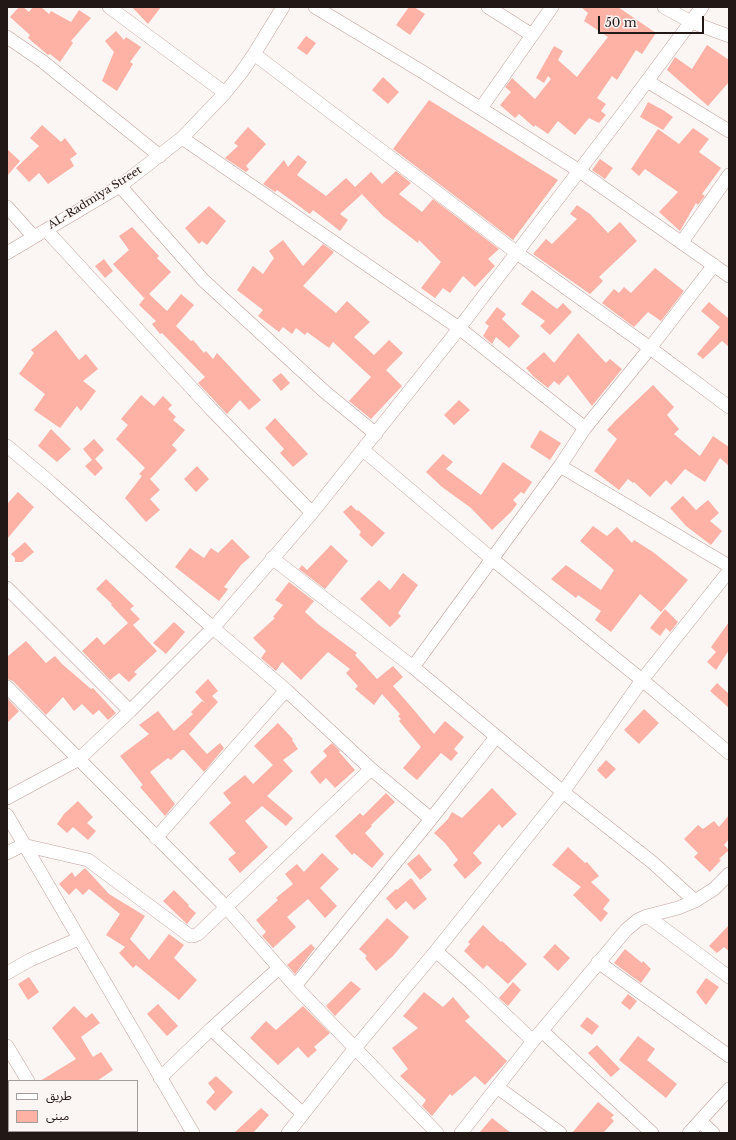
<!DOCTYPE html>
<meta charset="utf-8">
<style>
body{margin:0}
#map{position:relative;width:736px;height:1140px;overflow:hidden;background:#fbf5f3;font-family:"Libre Baskerville","Noto Sans Arabic",serif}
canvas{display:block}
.frame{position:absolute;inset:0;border:8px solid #221816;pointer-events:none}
.legend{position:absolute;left:8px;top:1080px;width:130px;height:52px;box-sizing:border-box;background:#fbf5f3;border:1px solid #a49d9b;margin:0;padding:5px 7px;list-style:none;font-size:12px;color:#221816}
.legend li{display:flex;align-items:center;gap:8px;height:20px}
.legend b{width:20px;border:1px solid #a49d9b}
.scale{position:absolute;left:598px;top:16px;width:106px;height:18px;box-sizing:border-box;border:2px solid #221816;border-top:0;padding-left:5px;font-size:12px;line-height:14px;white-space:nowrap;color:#221816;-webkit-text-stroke:3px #fbf5f3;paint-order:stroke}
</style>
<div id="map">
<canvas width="736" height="1140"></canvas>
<div class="frame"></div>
<ul class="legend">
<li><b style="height:5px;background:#fff"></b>طريق</li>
<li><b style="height:11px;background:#feb2a5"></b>مبنى</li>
</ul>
<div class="scale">50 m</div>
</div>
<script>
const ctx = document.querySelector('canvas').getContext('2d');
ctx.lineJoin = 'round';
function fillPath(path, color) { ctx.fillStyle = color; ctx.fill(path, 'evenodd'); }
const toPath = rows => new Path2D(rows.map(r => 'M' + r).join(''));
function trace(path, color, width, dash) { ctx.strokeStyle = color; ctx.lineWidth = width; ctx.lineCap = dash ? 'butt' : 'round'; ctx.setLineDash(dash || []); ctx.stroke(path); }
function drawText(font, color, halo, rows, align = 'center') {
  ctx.font = font + ' "Libre Baskerville",serif'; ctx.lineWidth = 3.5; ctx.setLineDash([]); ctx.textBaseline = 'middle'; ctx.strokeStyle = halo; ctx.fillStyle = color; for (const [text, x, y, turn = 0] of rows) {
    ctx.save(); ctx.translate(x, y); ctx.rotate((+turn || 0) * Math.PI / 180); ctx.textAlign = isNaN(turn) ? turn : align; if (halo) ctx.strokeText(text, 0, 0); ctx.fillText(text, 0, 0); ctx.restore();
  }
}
fillPath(toPath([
 [19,7,23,7,29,12,33,7,41,7,49,14,51,11,71,22,79,10,91,18,71,41,73,43,60,62,50,54,48,55,28,38,30,35,10,17],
 [132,7,161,7,148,24],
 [409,7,414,7,425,14,410,35,396,25],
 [581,7,618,7,656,33,642,54,636,50,617,80,612,76,597,98,606,104,601,111,606,115,599,123,589,118,575,135,558,121,548,134,535,125,534,127,519,114,515,118,500,105,511,92,505,87,512,78,535,99,551,79,548,76,544,83,536,78,554,46,563,51,558,60,577,77,583,69,608,37,584,21,588,13],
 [116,31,124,40,126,37,141,47,130,62,133,64,117,91,102,81,114,52,105,41],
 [306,36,316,43,307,55,297,48],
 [707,45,729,60,729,82,708,106,667,70,675,57,692,69],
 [383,77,399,92,388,104,372,90],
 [429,100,558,180,513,240,393,149],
 [648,102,663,110,673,117,663,130,640,117],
 [42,125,61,142,65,138,77,154,70,159,74,166,48,184,39,173,29,182,16,168,39,146,30,138],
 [248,127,266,144,246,166,249,169,246,172,225,158,238,146,234,143],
 [693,128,709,139,699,152,721,168,702,194,705,196,698,205,696,203,680,231,659,212,678,192,645,169,639,176,631,169,658,129,679,144],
 [7,149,20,161,7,176],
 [298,155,307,162,297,175,326,196,346,178,362,194,340,214,348,220,340,231,313,210,310,214,277,190,275,192,263,184,284,160,288,167],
 [600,159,613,168,605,179,592,170],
 [396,171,411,183,399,194,422,212,433,199,499,249,488,259,495,266,475,287,463,276,450,293,443,288,435,298,421,288,441,262,419,240,418,243,383,216,355,187,371,172,382,184],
 [577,205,590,214,608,233,620,222,637,241,599,277,603,281,590,294,533,254,546,239,552,244,577,219,570,214],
 [209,206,226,221,207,245,202,241,199,244,185,228],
 [132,227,159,256,157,258,171,272,149,294,167,311,181,294,194,305,176,326,191,341,193,340,204,353,206,351,213,359,217,353,261,400,249,410,240,400,227,414,198,383,205,377,162,333,160,334,152,324,156,321,139,305,146,296,144,298,113,264,129,250,119,236],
 [283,240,303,266,323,244,334,252,303,286,336,313,347,301,370,322,354,337,374,355,389,340,403,353,386,370,402,386,371,419,349,401,371,377,333,342,329,348,307,332,305,335,296,328,292,334,283,327,279,332,258,316,263,310,237,290,253,266,263,274,274,258,269,251],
 [104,259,113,271,105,278,95,266],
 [655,268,684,291,661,321,648,312,634,327,602,303,614,289,619,293,624,287,631,293],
 [532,290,557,309,563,303,572,312,550,335,540,326,545,321,521,304],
 [709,302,728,318,729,317,729,347,722,341,703,359,697,354,720,327,701,311],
 [497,307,506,314,502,319,520,336,509,348,496,337,492,344,483,336,489,326,485,323],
 [56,330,79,360,86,354,98,369,83,381,96,391,81,411,77,406,60,428,34,410,45,394,19,374,34,353,31,350],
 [578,333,606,363,610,359,622,369,592,406,568,375,559,385,554,381,548,388,534,377,526,368,544,352,554,363],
 [281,373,290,383,281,391,272,380],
 [653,385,674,407,667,415,679,429,674,434,700,456,713,436,729,447,729,466,720,458,705,482,685,469,671,485,666,480,650,497,634,482,633,483,628,479,619,490,594,471,617,439,607,430,616,420],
 [141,395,154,406,163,396,172,405,168,409,176,417,173,420,185,430,172,445,177,450,150,479,160,490,150,499,160,510,146,522,125,498,142,476,139,474,145,468,116,439,128,425,121,419],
 [459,400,470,410,454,425,444,415],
 [275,418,308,454,293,467,280,453,284,449,265,428],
 [51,429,71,449,57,462,38,446],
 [540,430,561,443,550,460,530,447],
 [94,439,104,450,95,459,103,468,95,476,85,466,92,460,83,449],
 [443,454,453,462,446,469,481,495,503,462,532,482,524,494,521,492,513,500,517,504,511,512,492,530,471,508,442,487,426,472],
 [197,466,209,479,196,492,184,479],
 [18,492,34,507,7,539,7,504],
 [683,496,696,510,708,500,719,513,710,521,722,531,711,545,686,526,670,508],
 [351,505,357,511,358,510,385,533,372,547,359,535,361,532,343,512],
 [593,526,607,536,617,527,632,543,634,540,653,552,688,580,661,612,640,594,611,632,595,620,601,611,578,595,576,598,551,579,566,565,601,590,614,570,580,541],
 [232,539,250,557,241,565,224,587,228,589,219,601,175,567,190,548,204,558,211,548,218,553],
 [25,542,34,552,22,562,15,562,15,558,11,554],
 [331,545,348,561,325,589,299,569,302,565,307,570],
 [403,573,418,585,398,613,401,616,390,627,360,599,379,580,390,590],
 [106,579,134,606,130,609,140,619,133,625,157,651,134,672,137,674,129,682,119,673,110,680,82,651,97,637,104,645,128,623,111,605,112,604,96,589],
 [289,582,314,601,305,612,318,624,357,653,355,655,377,679,393,666,403,677,393,686,414,710,434,734,445,721,464,737,454,749,458,753,451,761,441,753,417,780,403,768,421,747,399,721,401,719,398,716,400,714,382,694,374,705,355,689,358,686,346,673,350,669,328,652,301,680,282,662,276,671,261,658,266,651,253,638,275,618,273,617,283,605,275,600],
 [665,609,678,622,670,632,666,628,660,636,650,628],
 [174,622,185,632,166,654,153,643],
 [729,622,729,650,716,670,707,662,716,652,711,647],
 [26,641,46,663,55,656,62,664,91,689,93,688,116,713,108,720,99,710,93,715,82,704,74,711,63,697,46,715,13,681,7,679,7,657],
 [208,679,218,691,212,696,218,702,189,734,207,754,220,743,224,748,204,772,184,750,182,750,171,760,168,758,150,772,175,804,165,816,140,787,143,785,120,756,149,734,139,725,158,711,174,731,193,714,191,712,202,701,205,703,195,692],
 [717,683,729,694,729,708,710,691],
 [7,698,19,711,7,723],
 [644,709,659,723,639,744,624,730],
 [278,723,293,739,292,740,298,749,283,760,293,771,267,796,293,818,286,826,262,806,245,821,268,847,240,873,228,859,236,853,209,823,231,803,223,793,245,775,253,784,273,765,254,746],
 [332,743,340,751,339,752,355,770,335,788,326,778,320,784,310,772,327,756,323,751],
 [606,760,616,769,606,779,597,770],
 [492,788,517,814,502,828,499,824,473,853,482,863,465,879,453,865,458,860,445,843,434,833,448,819,452,812,462,818],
 [386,793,395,802,371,825,372,826,365,833,384,854,372,868,354,853,352,855,335,836,360,813,363,816],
 [78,801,93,817,87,823,96,831,88,840,73,827,67,833,57,824,64,814],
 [729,815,729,839,724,845,729,850,719,859,721,860,710,872,694,857,698,853,684,839,698,825,703,829,714,821,719,827],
 [568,847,585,863,587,862,599,876,591,882,610,900,603,909,608,913,601,922,573,895,581,887,552,865],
 [322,853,339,869,320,888,337,906,325,918,308,899,287,917,296,927,273,948,262,936,266,932,256,920,278,900,276,898,293,884,285,874,297,864,304,872],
 [419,854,432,870,420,880,407,864],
 [85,868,109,894,145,916,130,939,149,960,169,934,184,945,174,958,197,980,179,1000,136,965,133,968,119,953,125,947,106,935,120,914,89,889,83,895,76,888,69,895,59,884,72,872,75,877],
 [411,878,427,899,414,910,406,901,396,910,386,898,396,889,397,890],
 [174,890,189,905,188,906,196,913,187,924,163,901],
 [387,918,409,937,393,956,376,971,365,958,367,956,359,949],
 [483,925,501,942,502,941,527,964,508,984,487,965,483,969,464,951,470,944,468,942],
 [729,925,729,951,724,947,717,953,709,946],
 [311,944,315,948,295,974,287,965],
 [555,944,570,958,558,971,543,957],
 [625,949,642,963,643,961,651,969,641,983,614,963],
 [29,977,39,992,28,1000,18,984],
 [706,978,719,987,706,1005,696,992],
 [351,981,361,989,335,1016,326,1006],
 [513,982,521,990,508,1006,499,998],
 [424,992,443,1007,453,997,470,1017,465,1021,507,1061,485,1085,475,1076,452,1096,450,1094,432,1116,422,1106,426,1100,400,1076,408,1069,392,1048,418,1028,403,1016],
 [628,994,637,1001,630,1010,621,1003],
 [158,1004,178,1026,167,1036,147,1014],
 [74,1006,86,1018,92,1013,100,1023,81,1037,93,1057,101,1052,113,1070,97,1081,40,1081,76,1059,52,1028],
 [303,1006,330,1033,314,1047,317,1050,308,1058,298,1047,278,1065,250,1038,266,1021,276,1030],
 [587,1017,599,1026,592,1035,580,1026],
 [638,1036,655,1049,647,1060,677,1084,666,1098,619,1060],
 [597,1045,620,1069,611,1077,588,1053],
 [216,1076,233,1092,215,1111,206,1102,215,1092,208,1083],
 [598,1102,614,1115,611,1118,614,1121,603,1133,572,1133],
 [261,1108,269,1115,253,1133,234,1133],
 [492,1118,511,1133,479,1133]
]), '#feb2a5');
const street = toPath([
 [109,7,225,93],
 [315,7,426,74,578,170,729,276],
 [488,7,532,35],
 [664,7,691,22,729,36],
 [7,37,42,61,160,156],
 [254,54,517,253,650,348,729,407],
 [647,81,729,131],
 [481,108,552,7],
 [182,138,459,328,585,428],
 [120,186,203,280,325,392,376,434],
 [7,207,34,237],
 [46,230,211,409,312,513],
 [682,242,729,175],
 [7,253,120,186,182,138,225,93,241,73,254,54,283,7],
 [7,446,51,483,213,628,286,690,371,769,431,819],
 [363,450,492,559,642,680,729,753],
 [560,466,729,566],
 [272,558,413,667,563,792,652,862,695,901],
 [7,588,130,711],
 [413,667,560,466,585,428,650,348,714,265],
 [7,687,226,907,295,986,437,1133],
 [7,798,79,759,130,711,213,628,312,513,450,340,621,116,702,7],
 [7,815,193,1133],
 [156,838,286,690],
 [7,853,23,845,88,860,190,936,193,936,198,934,371,769],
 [647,916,729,977],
 [436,951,476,987,533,1041],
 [598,962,729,1056],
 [7,973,30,960,78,939],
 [295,986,431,819,496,737],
 [211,1029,303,1114],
 [542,1031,652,1133],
 [7,1046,28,1081],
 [160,1078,211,1029,279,968],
 [497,1087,560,1133],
 [7,1118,9,1118],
 [700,1121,713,1133],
 [36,1131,39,1133],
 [58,1131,59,1133],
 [288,1133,355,1048,436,951,563,792,642,680,729,571],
 [461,1133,533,1041,626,930,638,920,647,916,678,908,695,901,714,889,729,874],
 [689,1133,729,1089]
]);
trace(street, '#c0a29d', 14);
trace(street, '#fff', 13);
drawText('11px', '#221816', '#fbf5f3', [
 ["AL-Radmiya Street",95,198,-32]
]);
</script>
